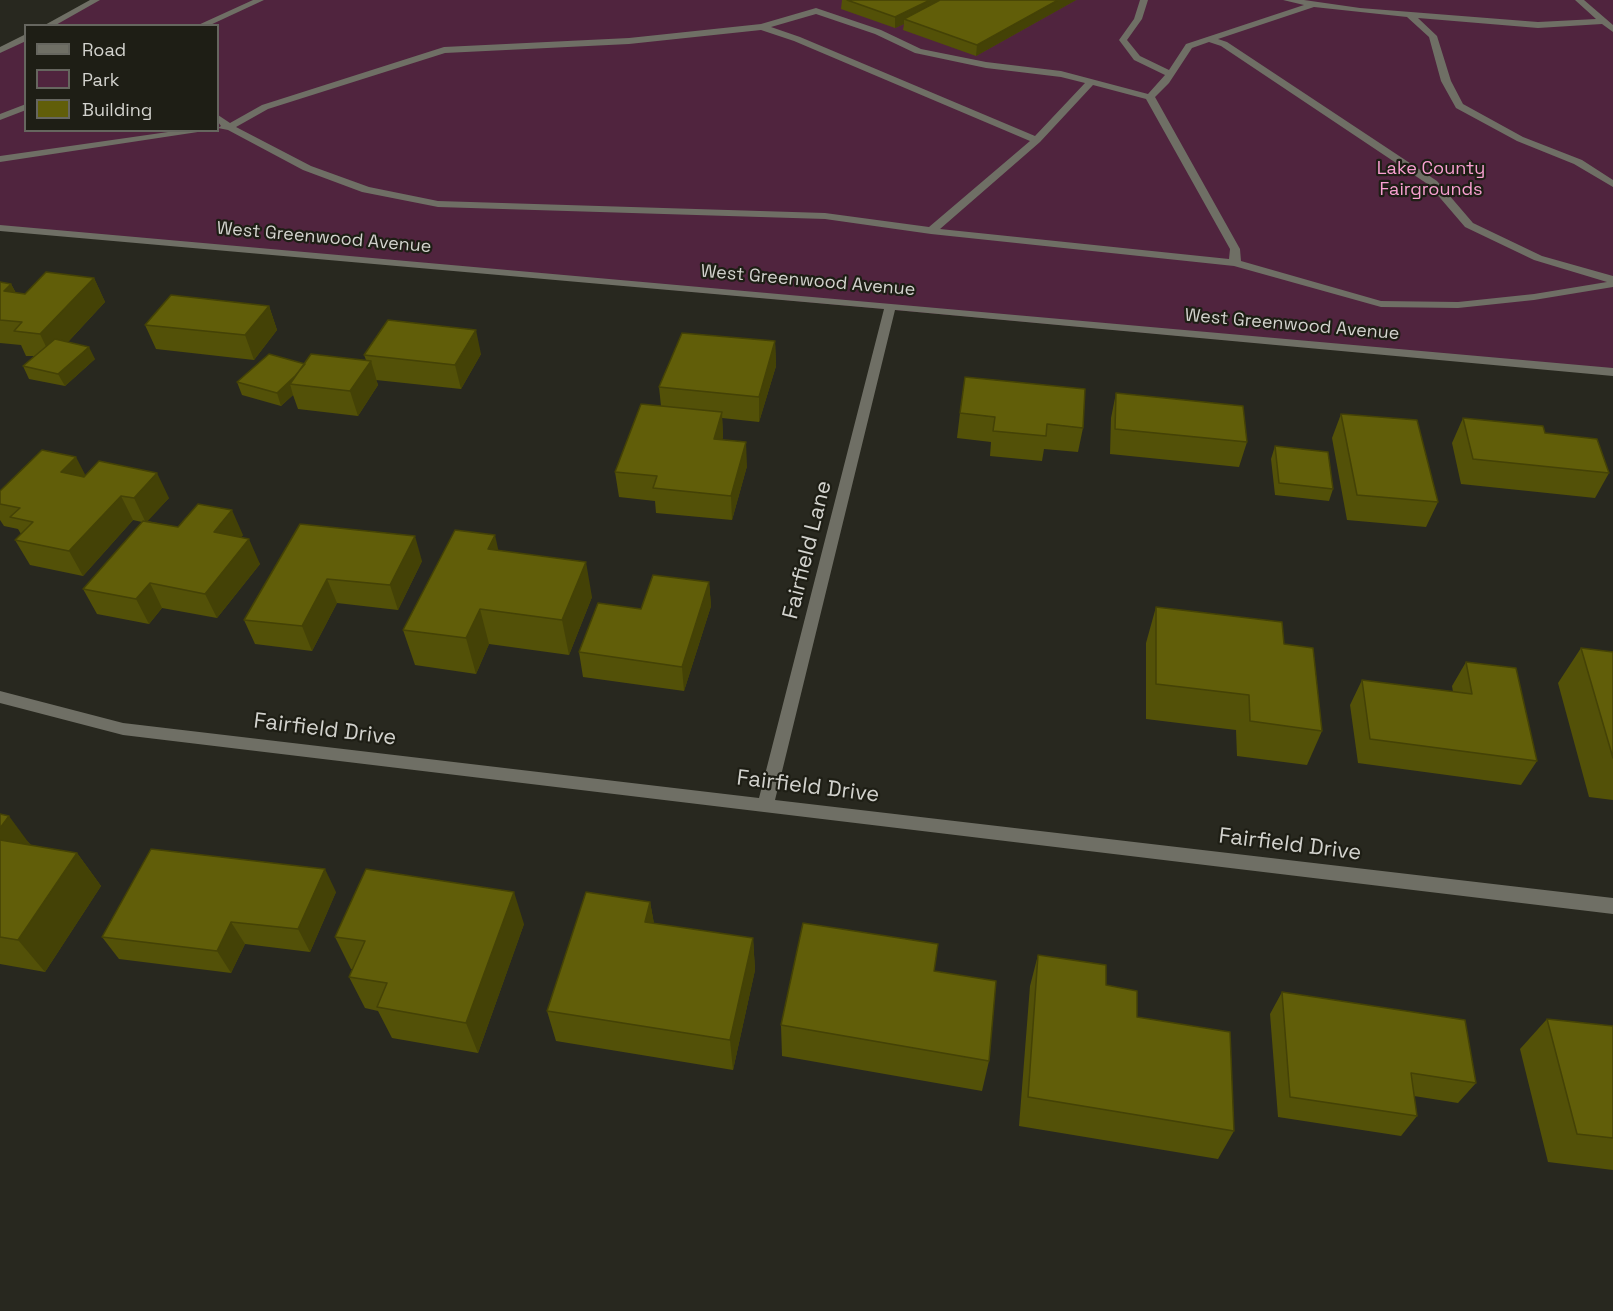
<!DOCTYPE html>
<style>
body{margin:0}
#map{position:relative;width:1613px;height:1311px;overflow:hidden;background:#28281f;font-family:"Space Grotesk",sans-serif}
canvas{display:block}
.legend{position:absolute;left:24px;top:24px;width:195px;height:108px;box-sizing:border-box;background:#1e1e15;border:2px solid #66665f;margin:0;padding:8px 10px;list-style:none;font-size:18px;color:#d3d3ce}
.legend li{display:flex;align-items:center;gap:12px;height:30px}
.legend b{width:30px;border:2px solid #66665f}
</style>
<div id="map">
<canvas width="1613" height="1311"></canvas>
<ul class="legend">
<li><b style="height:8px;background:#6f6f65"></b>Road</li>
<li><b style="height:16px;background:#50243e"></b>Park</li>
<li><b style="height:16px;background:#615e09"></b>Building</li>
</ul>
</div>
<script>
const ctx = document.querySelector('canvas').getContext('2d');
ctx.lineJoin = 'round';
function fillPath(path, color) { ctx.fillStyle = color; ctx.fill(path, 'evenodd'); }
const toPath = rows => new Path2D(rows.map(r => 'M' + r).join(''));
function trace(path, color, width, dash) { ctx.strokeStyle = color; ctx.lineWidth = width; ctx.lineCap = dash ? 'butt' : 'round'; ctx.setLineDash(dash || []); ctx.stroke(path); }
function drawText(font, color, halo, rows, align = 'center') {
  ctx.font = font + ' "Space Grotesk",sans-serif'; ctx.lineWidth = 4.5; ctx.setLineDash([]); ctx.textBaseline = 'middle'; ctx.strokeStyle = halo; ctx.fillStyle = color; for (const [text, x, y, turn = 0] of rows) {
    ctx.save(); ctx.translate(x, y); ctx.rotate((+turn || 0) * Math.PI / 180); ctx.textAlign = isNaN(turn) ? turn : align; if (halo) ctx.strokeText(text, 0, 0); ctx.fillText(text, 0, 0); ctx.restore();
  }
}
fillPath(toPath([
 [96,0,1613,0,1613,375,0,229,0,50,25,37,26,130,218,130,218,26,47,25]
]), '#50243e');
fillPath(toPath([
 [90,0,100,0,54,26,43,26,90,0],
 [253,0,264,0,208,26,196,26,253,0],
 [1140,0,1148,0,1142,19,1127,40,1140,56,1169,70,1186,44,1304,5,1283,0,1304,0,1360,8,1538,22,1596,19,1575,0,1584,0,1613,25,1613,32,1602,24,1538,28,1418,18,1437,36,1451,81,1463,104,1523,137,1582,160,1613,180,1613,187,1574,164,1517,141,1456,108,1441,81,1429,37,1407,17,1314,7,1218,39,1227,42,1437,181,1473,223,1542,256,1613,276,1613,287,1534,300,1458,308,1381,307,1234,266,931,234,825,219,438,207,362,192,303,170,228,130,218,128,221,126,218,122,218,115,230,123,262,105,444,47,629,38,761,24,816,8,881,30,921,49,986,62,1061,71,1148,94,1165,75,1134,60,1119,40,1134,19,1140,0],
 [816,14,875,34,915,53,986,68,1061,77,1085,83,1035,136,800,37,771,27,816,14],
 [761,30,794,41,1030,141,929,227,825,213,438,201,369,187,311,166,236,127,268,109,445,53,629,44,761,30],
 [1209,42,1221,46,1429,185,1465,227,1534,260,1607,282,1534,294,1458,302,1381,301,1241,261,1240,249,1155,97,1169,83,1192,48,1209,42],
 [1093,85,1146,99,1230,249,1229,259,940,229,1040,142,1093,85],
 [26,34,26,41,0,53,0,47,26,34],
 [26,104,26,110,0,120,0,114,26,104],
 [182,130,211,130,0,162,0,156,182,130],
 [0,225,1613,368,1613,376,895,310,775,800,1613,898,1613,914,123,735,0,703,0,691,123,723,759,798,884,309,0,231,0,225]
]), '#6f6f65');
fillPath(toPath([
 [842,0,1076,0,976,56,903,30,904,24,895,28,841,9],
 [94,278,105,302,68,342,95,359,65,386,29,379,23,366,34,356,26,356,21,345,0,343,0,282,11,284,16,293,25,294],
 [269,306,277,330,254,360,156,349,145,325],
 [775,341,776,366,759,422,722,418,723,437,722,440,747,466,732,520,656,513,655,501,619,497,615,472,661,406,659,387],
 [481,354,461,389,376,380,378,385,358,416,298,409,293,395,281,406,242,395,237,382,305,364,366,360,364,355],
 [1116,393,1247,442,1239,467,1110,454,1111,418],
 [960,413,1083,428,1078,452,1044,449,1042,461,990,456,991,442,957,438],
 [1341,414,1438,502,1426,527,1347,520,1332,438],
 [1463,418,1545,433,1609,473,1595,498,1461,484,1452,443],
 [1275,446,1333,489,1329,501,1275,495,1271,459],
 [85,475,169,498,147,521,178,527,243,535,241,537,260,564,217,618,162,608,149,624,97,614,83,589,142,522,133,520,83,576,30,565,15,540,21,534,18,529,4,526,0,520,0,491],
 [300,524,422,561,398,610,337,603,312,651,255,644,244,620],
 [498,550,592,597,569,655,489,644,476,674,415,665,403,630],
 [709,582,711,606,684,691,583,677,579,652,641,609],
 [1156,607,1284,644,1322,731,1307,765,1237,756,1236,730,1146,719,1146,643],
 [1581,648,1613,652,1613,800,1589,797,1558,683],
 [1466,662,1537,761,1521,785,1358,763,1350,705,1362,680,1453,692,1452,686],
 [0,814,31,845,77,853,101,886,45,972,0,964],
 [336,892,310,952,245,944,231,973,119,959,102,937],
 [650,902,654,924,753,938,755,970,733,1070,556,1041,547,1011],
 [524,924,478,1053,392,1038,378,1011,365,1008,349,977,353,969,351,969,335,937],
 [1038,955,1106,985,1234,1131,1218,1159,1019,1126,1030,986],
 [934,971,989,1061,982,1091,782,1056,781,1025],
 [1282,992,1476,1083,1458,1103,1414,1096,1417,1116,1401,1136,1278,1117,1270,1014],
 [1547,1019,1613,1026,1613,1170,1548,1162,1520,1049]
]), '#535108');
fillPath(toPath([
 [930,0,950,0,904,19,904,24,895,28,895,17],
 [1058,0,1076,0,976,56,977,45],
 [94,278,105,302,52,359,40,334],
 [11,284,23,308,4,291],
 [269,306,277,330,254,360,245,335],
 [476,330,481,354,461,389,455,365],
 [775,341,776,366,759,422,759,397],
 [89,347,95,359,65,386,58,374],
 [371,361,378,385,358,416,350,391],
 [308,365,290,384,293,395,281,406,277,393],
 [722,412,723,437,715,464,714,439],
 [746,442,747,466,732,520,731,496],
 [76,457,89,482,61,472],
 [157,473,169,498,146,523,134,498],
 [121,496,133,520,83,576,69,551],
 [232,510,243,535,225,557,214,532],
 [495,535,503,571,488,549],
 [415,536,422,561,398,610,390,585],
 [249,539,260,564,217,618,205,594],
 [586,562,592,597,569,655,562,620],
 [327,579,337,603,312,651,302,626],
 [709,582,711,606,684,691,682,667],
 [150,583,162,608,149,624,136,599],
 [480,609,489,644,476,674,466,638],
 [9,816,34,850,0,848,0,828],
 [77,853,101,886,45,972,18,940],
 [325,869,336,892,310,952,298,929],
 [514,892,524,924,478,1053,466,1023],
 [650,902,656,934,645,922],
 [231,922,245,944,231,973,217,951],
 [753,938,755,970,733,1070,730,1040]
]), '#444206');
const building = toPath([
 [847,0,930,0,895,17,847,0],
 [940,0,1058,0,977,45,904,19,940,0],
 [46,272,94,278,40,334,14,331,22,322,0,320,0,282,11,284,4,291,25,294,46,272],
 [171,295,269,306,245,335,145,325,171,295],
 [388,320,476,330,455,365,364,355,388,320],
 [682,333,775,341,759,397,659,387,682,333],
 [55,339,89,347,58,374,23,366,55,339],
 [269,354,305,364,295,376,277,393,237,382,269,354],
 [311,354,371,361,350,391,290,384,311,354],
 [965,377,1085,389,1083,428,1047,424,1046,436,993,431,995,417,960,413,965,377],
 [1116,393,1243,406,1247,442,1115,429,1116,393],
 [641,404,722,412,714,439,746,442,731,496,653,488,657,476,615,472,641,404],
 [1341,414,1417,420,1438,502,1357,495,1341,414],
 [1463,418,1543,426,1545,433,1597,439,1609,473,1473,459,1463,418],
 [1275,446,1328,452,1333,489,1279,483,1275,446],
 [42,450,76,457,61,472,84,477,99,461,157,473,134,498,121,496,69,551,15,540,33,522,10,517,20,508,0,504,0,491,42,450],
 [198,504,232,510,214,532,249,539,205,594,150,583,136,599,83,589,143,521,178,527,198,504],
 [300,524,415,536,390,585,327,579,302,626,244,620,300,524],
 [455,530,495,535,488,549,586,562,562,620,480,609,466,638,403,630,455,530],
 [653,575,709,582,682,667,579,652,598,603,641,609,653,575],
 [1156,607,1282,622,1284,644,1313,648,1322,731,1250,721,1249,695,1156,684,1156,607],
 [1581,648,1613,652,1613,758,1581,648],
 [1466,662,1516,668,1537,761,1370,739,1362,680,1472,694,1466,662],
 [0,814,9,816,0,828,0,814],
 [0,840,77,853,18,940,0,937,0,840],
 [151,849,325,869,298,929,231,922,217,951,102,937,151,849],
 [366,869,514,892,466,1023,377,1007,387,983,349,977,365,941,335,937,366,869],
 [586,892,650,902,645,922,753,938,730,1040,547,1011,586,892],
 [803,923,938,944,934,971,996,981,989,1061,781,1025,803,923],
 [1038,955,1106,965,1106,985,1137,991,1137,1017,1230,1032,1234,1131,1028,1097,1038,955],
 [1282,992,1465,1020,1476,1083,1411,1073,1417,1116,1290,1097,1282,992],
 [1547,1019,1613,1026,1613,1138,1577,1134,1547,1019]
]);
fillPath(building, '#615e09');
trace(building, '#444206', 1.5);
drawText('18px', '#f8a0d1', '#1e1e15', [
 ["Lake County",1431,169],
 ["Fairgrounds",1431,190]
]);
drawText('18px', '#d3d3ce', '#1e1e15', [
 ["West Greenwood Avenue",324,238,5],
 ["West Greenwood Avenue",808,281,5],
 ["West Greenwood Avenue",1292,325,5]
]);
drawText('22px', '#d3d3ce', '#1e1e15', [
 ["Fairfield Lane",808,550,-76],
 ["Fairfield Drive",325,730,7],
 ["Fairfield Drive",808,787,7],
 ["Fairfield Drive",1290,845,7]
]);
</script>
